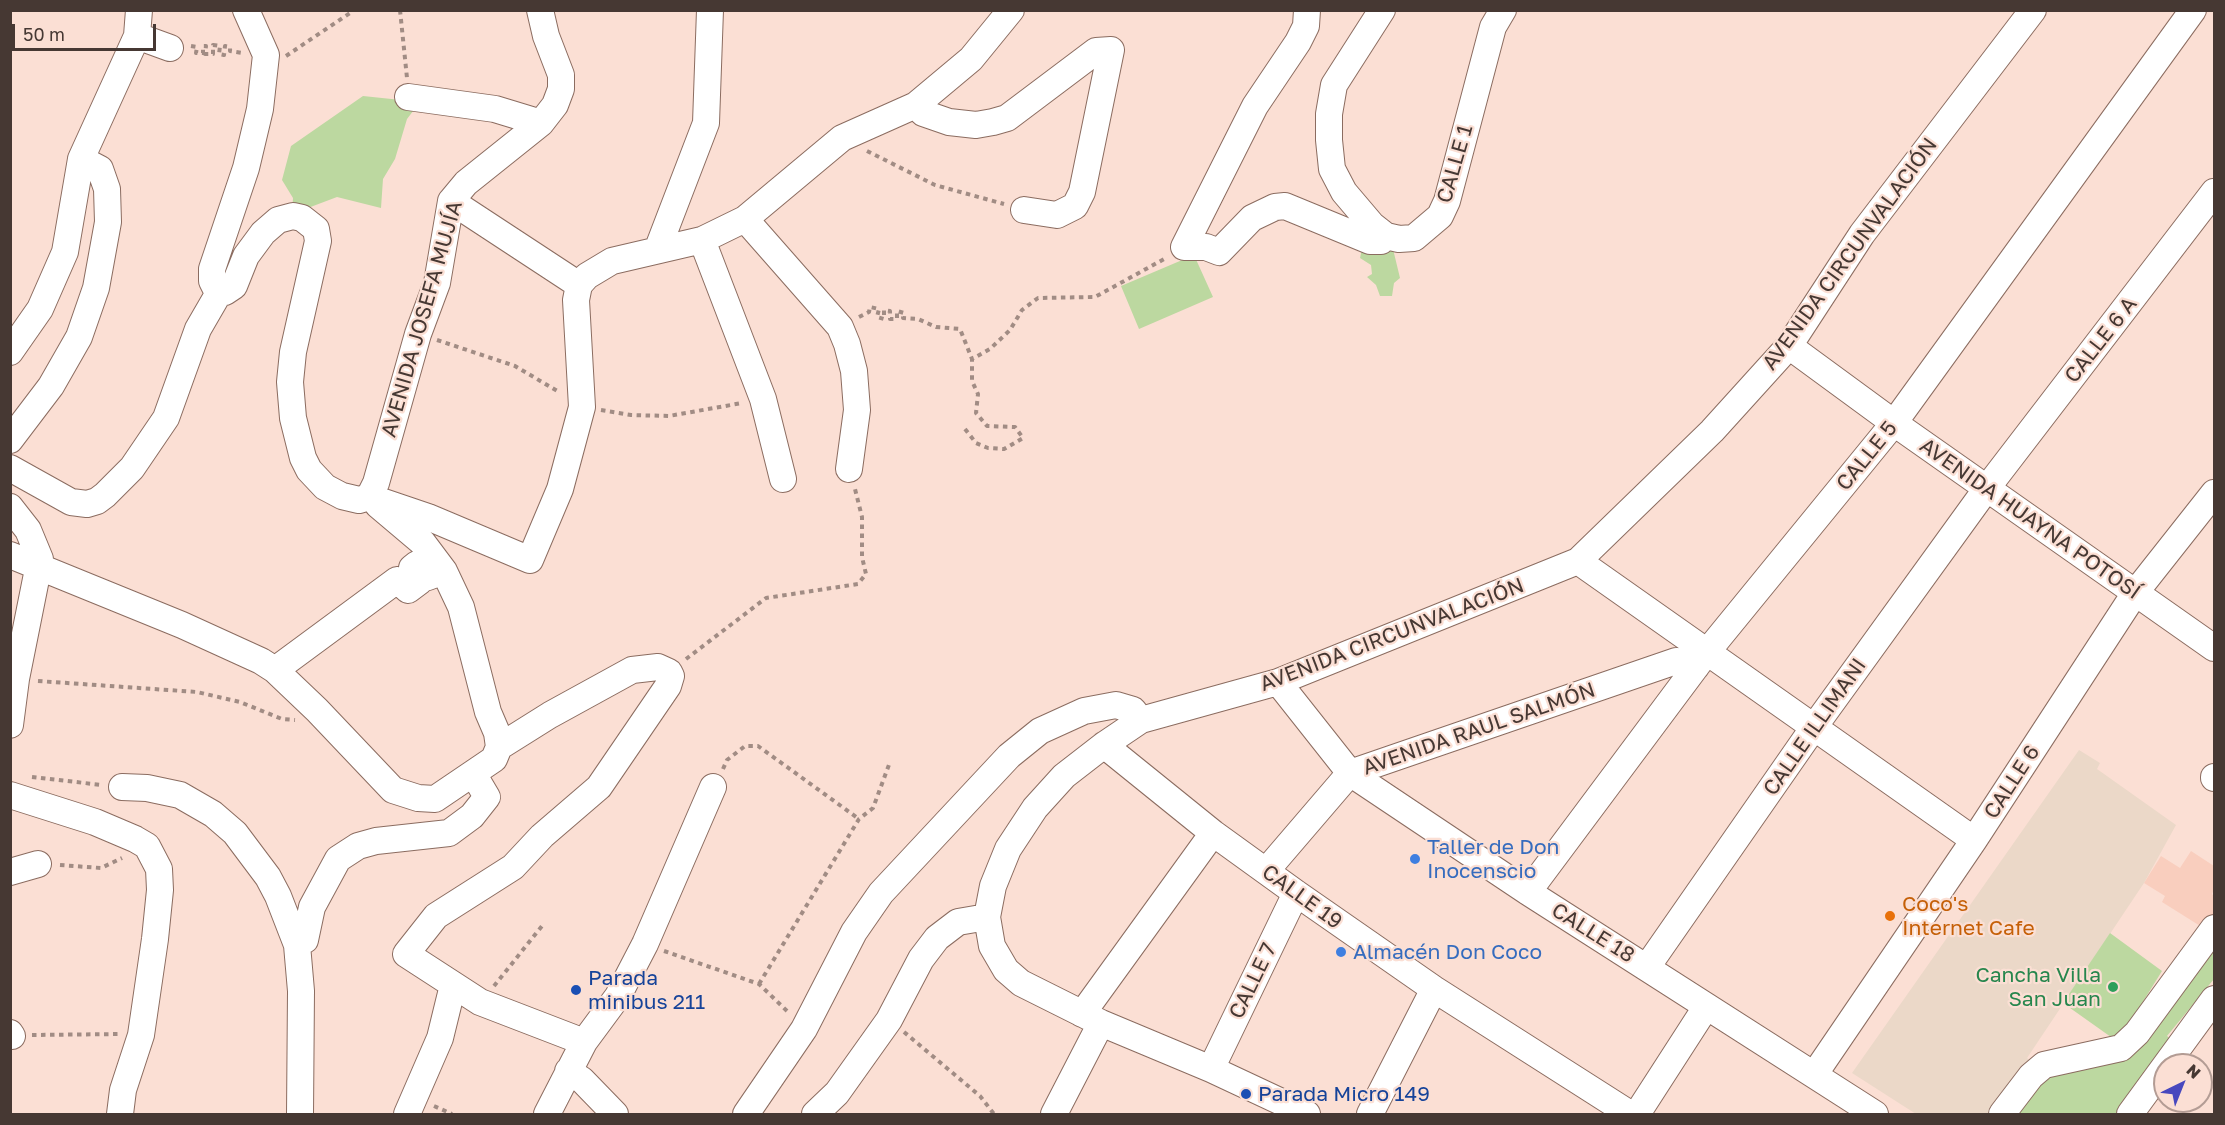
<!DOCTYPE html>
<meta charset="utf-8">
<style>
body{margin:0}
#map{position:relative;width:2225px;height:1125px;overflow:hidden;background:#fbdfd4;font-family:"Golos Text",sans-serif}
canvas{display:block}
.frame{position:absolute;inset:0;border:12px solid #463833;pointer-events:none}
.north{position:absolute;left:2153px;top:1053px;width:60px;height:60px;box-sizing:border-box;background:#fbdfd4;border:2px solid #b39c94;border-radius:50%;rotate:43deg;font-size:16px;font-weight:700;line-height:24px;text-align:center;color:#463833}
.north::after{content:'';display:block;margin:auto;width:21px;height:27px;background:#4848be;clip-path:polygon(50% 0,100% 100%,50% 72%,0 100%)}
.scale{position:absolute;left:12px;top:24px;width:144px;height:27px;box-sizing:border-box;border:3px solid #463833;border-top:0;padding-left:8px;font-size:18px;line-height:21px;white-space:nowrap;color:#463833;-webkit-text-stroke:4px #fbdfd4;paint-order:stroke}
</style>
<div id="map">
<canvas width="2225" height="1125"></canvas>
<div class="frame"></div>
<div class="north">N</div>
<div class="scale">50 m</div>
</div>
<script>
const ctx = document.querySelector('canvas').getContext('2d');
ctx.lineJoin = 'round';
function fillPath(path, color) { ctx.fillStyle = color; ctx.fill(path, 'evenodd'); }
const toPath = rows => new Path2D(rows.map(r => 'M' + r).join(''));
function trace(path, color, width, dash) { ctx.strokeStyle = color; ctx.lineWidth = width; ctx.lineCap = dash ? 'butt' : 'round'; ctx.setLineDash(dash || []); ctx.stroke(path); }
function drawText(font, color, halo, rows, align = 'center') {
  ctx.font = font + ' "Golos Text",sans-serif'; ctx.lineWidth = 4.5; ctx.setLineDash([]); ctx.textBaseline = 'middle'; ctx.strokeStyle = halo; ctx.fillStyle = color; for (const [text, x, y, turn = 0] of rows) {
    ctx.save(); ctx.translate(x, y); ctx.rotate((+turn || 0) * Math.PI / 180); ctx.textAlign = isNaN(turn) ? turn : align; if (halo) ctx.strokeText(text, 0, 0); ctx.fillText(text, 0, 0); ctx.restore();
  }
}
fillPath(toPath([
 [2191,851,2214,866,2214,889,2212,894,2214,896,2214,914,2205,929,2162,902,2165,896,2144,883,2161,856,2180,868]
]), '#f9cebe');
fillPath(toPath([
 [2079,750,2100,763,2097,769,2176,825,2144,883,2027,1058,2031,1061,1993,1114,1916,1114,1852,1073]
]), '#ebd8c8');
fillPath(toPath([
 [363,96,420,102,407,119,395,159,383,179,381,208,337,197,292,214,293,198,282,180,291,146],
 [1362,249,1393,249,1400,278,1394,283,1392,296,1380,296,1376,285,1367,277,1372,274,1371,265,1360,258],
 [1194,255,1213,297,1139,329,1121,286],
 [2110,933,2162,971,2118,1042,2063,1003],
 [2214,943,2214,979,2167,1036,2173,1041,2118,1114,2011,1114,2036,1075,2115,1055]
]), '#bcd8a0');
const minor = toPath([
 [246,10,266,55,260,109,246,168,212,269,212,281,215,287,225,292,234,286,246,256,263,233,278,220,293,216,302,218,316,229,318,241,293,352,290,382,293,418,303,458,309,470,325,487,342,496,359,500,369,497,376,483,418,334,437,283,451,201,466,183,541,123,555,105,561,89,561,75,546,36,540,10],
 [1307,10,1306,26,1298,42,1255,106,1184,247,1206,247,1219,252,1252,218,1275,207,1285,206,1370,241,1381,241,1386,236],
 [1382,10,1334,85,1329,114,1329,140,1332,169,1344,192,1372,225,1386,236,1399,239,1414,238,1440,216,1447,201,1493,27,1503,10],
 [137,36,170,48],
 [408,97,495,109,541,123],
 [916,105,923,113,949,122,976,125,993,122,1007,118,1096,51,1111,50,1082,192,1075,206,1057,215,1024,210],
 [451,201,579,285],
 [745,219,840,327,847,344,854,371,857,410,849,469],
 [702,240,763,399,783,479],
 [658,248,706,123,710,10],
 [1789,346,1894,423,2214,648],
 [10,352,40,309,65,252,81,159,137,36,139,10],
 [10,440,51,386,79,337,96,288,108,222,107,189,100,169,81,159],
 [10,468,71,502,87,504,97,501,105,495,132,468,166,418,198,329,220,291],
 [369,497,428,517,530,560,560,489,582,407,576,300,579,285,587,276,612,261,702,240,745,219,842,138,916,105,971,59,1011,10],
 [10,507,28,530,40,559,16,679,10,725],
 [10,555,182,625,261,661,275,670,317,710,393,790,418,798,435,799,494,759,499,747,497,733,488,712,461,607,444,571,423,543,378,505],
 [1578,561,1974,840],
 [275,670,397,580,408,590,420,581,412,568,417,564,428,577,444,571],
 [1278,682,1350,773,1528,892,1875,1114],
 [1104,745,1213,833,1296,893,1434,989,1630,1114],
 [499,747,550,715,632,670,658,667,669,672,671,676,668,686,599,787,542,836,513,867,436,916,406,954,480,1002,584,1042],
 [2214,777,2214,778],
 [122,787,147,788,180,795,213,814,235,833,268,877,278,896,297,945,301,991,300,1114],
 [10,795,95,822,135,839,147,846,159,869,160,890,155,939,141,1035,123,1090,120,1114],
 [1266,871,1350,773,1676,661,1687,662,1696,667],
 [10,872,38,864],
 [1528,892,1707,652,1894,423,2193,10],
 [297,945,305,940,312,907,338,859,358,846,376,841,449,833,472,816,487,797,474,775],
 [1647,967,1814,727,1987,488,2214,192],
 [1082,1014,1213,833],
 [10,1033,12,1036],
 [1211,1069,1296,893],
 [568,1071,582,1080,615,1114],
 [1814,1075,1974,840,2135,593,2214,493],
 [407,1114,440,1038,453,985],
 [547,1114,584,1042,618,996,645,944,713,787],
 [746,1114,804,1029,854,932,881,893,1009,756,1040,731,1084,711,1116,705,1133,710,1141,720],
 [815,1114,837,1093,889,1020,921,959,937,938,958,922,987,917],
 [1054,1114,1101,1023],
 [1307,1114,1211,1069,1101,1023,1021,983,1006,970,992,946,987,917,993,886,1008,849,1035,808,1064,776,1104,745,1141,720,1278,682,1578,561,1712,431,1789,346,1862,234,2033,10],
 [1370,1114,1434,989],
 [1637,1114,1706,1007],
 [2002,1114,2031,1076,2044,1065,2121,1048,2137,1033,2214,928],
 [2130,1114,2214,999]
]);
trace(minor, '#8b6c60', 28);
trace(toPath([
 [400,10,407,78],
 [191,46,197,47,196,53,203,53,203,46,206,46,205,54,213,54,213,45,220,46,219,54,224,55,225,46,230,47,230,51,243,53],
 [286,56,350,13],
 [867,151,935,185,1004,204],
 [859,317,869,312,870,307,879,309,877,317,884,319,884,310,890,311,890,319,897,319,897,311,904,313,903,318,918,319,936,327,960,329,972,359,990,349,1010,330,1022,310,1038,298,1095,297,1166,258],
 [437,340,515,366,559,392],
 [601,410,631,415,669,416,742,403],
 [965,429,976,443,988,448,1004,449,1023,438,1015,427,987,426,976,413,978,394,972,381,972,359],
 [686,659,766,598,858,584,866,574,862,557,862,517,855,489],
 [38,681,197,692,240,702,282,719,295,720],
 [723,769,727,760,745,746,758,746,859,819],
 [32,777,102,785],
 [60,865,101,868,122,858],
 [664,951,759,984,789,1013],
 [759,984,859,819,873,808,890,762],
 [494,986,542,926],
 [904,1032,980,1096,994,1114],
 [32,1035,120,1034],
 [434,1106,452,1114]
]), '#a18c84', 4, [4.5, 4.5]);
trace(minor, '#fff', 26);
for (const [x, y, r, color] of [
 [1415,859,6,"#3f7fe0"],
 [1890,916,6,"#e8710a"],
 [1341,952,6,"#3f7fe0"],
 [2113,987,6,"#2e9e5b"],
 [576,990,6,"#1a4fb4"],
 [1246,1094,6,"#1a4fb4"]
]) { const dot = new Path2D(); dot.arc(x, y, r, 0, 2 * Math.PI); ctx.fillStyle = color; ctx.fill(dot); trace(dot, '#fbdfd4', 2); }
drawText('21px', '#463833', '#fbdfd4', [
 ["CALLE 1",1455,164,-74],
 ["AVENIDA CIRCUNVALACIÓN",1850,254,-54],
 ["AVENIDA JOSEFA MUJÍA",422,319,-74],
 ["CALLE 6 A",2101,340,-52],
 ["CALLE 5",1867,456,-51],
 ["AVENIDA HUAYNA POTOSÍ",2030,519,35],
 ["AVENIDA CIRCUNVALACIÓN",1392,635,-21],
 ["CALLE ILLIMANI",1815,727,-55],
 ["AVENIDA RAUL SALMÓN",1479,729,-19],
 ["CALLE 6",2012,782,-57],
 ["CALLE 19",1302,897,36],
 ["CALLE 18",1593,933,32],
 ["CALLE 7",1253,981,-64]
]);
drawText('21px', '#366cbe', '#fbdfd4', [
 ["Taller de Don",1427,847],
 ["Inocenscio",1427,871],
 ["Almacén Don Coco",1353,952]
], 'left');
drawText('21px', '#c56008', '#fbdfd4', [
 ["Coco's",1902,904],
 ["Internet Cafe",1902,928]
], 'left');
drawText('21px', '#27864d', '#fbdfd4', [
 ["Cancha Villa",2101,975],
 ["San Juan",2101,999]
], 'right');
drawText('21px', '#164399', '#fbdfd4', [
 ["Parada",588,978],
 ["minibus 211",588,1002],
 ["Parada Micro 149",1258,1094]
], 'left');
</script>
